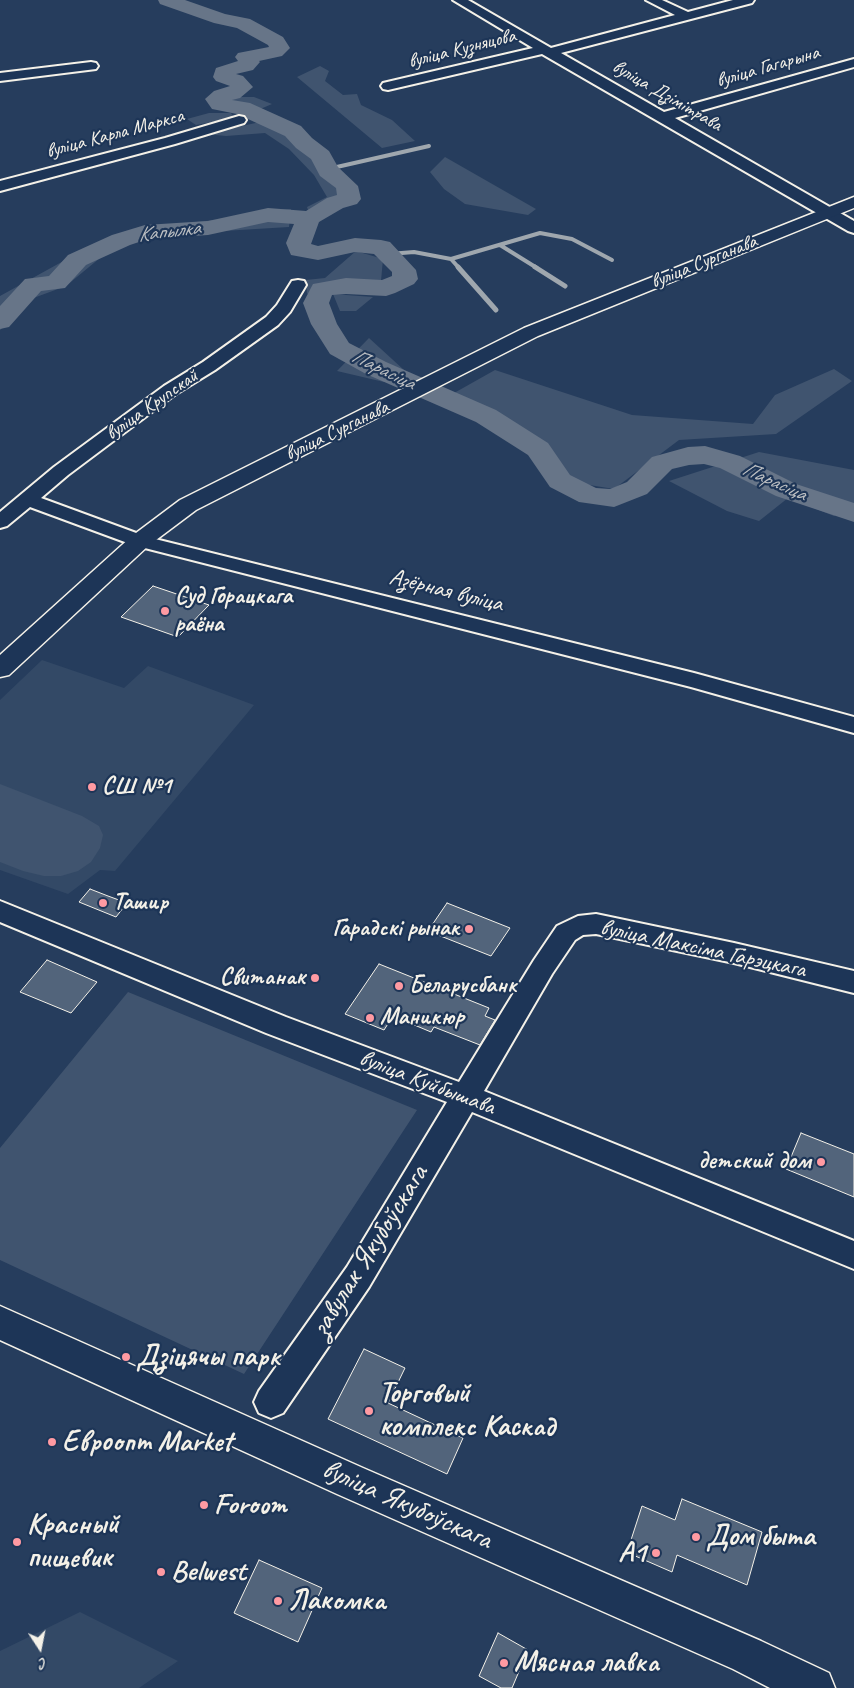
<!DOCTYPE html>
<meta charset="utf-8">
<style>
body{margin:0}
#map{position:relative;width:854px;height:1688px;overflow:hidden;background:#263d5d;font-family:Caveat,sans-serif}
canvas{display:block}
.north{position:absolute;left:15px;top:1623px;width:50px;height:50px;-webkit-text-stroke:4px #1d3557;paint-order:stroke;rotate:169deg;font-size:14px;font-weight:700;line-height:20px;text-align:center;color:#f4f1e8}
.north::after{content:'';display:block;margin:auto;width:18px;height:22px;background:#f4f1e8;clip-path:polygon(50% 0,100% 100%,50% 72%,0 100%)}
</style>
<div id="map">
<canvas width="854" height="1688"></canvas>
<div class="north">С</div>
</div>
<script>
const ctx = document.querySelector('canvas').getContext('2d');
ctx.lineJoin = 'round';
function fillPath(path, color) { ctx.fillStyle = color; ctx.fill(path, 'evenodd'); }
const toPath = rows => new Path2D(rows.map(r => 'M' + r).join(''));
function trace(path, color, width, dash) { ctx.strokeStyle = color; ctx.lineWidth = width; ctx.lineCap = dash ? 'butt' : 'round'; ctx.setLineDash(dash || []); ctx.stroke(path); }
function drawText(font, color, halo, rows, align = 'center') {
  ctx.font = font + ' Caveat,sans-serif'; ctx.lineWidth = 4.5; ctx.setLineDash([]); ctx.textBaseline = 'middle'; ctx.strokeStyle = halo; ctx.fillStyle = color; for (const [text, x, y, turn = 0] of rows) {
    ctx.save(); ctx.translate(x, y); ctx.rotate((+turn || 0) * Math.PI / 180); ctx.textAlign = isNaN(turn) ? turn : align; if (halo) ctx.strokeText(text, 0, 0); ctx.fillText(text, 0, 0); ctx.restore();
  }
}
fillPath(toPath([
 [42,660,124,688,148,666,254,705,115,871,100,870,68,894,0,870,0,700],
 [80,1612,178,1661,139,1688,0,1688,0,1651]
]), '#334966');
fillPath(toPath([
 [320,66,329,71,325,81,343,95,357,94,361,105,392,120,415,141,382,148,297,77],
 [236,97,254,97,272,104,258,110,250,107,227,103],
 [209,113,231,113,234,118,196,125,187,119],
 [260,122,287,132,311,155,324,173,343,188,345,198,327,203,309,213,307,207,327,197,314,175,289,149,265,133,226,136,206,134],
 [445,157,536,209,528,215,465,204,444,189,430,172],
 [291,209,289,227,157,235,157,226,235,218,263,210],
 [96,243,106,253,66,286,20,303,10,322,0,330,0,296],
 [356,251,383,259,381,281,322,285,307,294,306,280,325,278],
 [333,294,373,297,356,311,340,311],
 [369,338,404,370,384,382,337,371],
 [834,369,852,381,776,434,679,440,614,489,577,483,519,426,447,397,495,370,632,415,753,424,775,395],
 [759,452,854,470,854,504,834,516,788,498,759,521,727,511,669,481],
 [0,784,82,816,99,826,103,835,100,848,91,862,78,871,61,876,44,876,23,871,0,862],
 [128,992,417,1110,244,1374,0,1260,0,1148]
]), '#40546f');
trace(toPath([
 [328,169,429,146],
 [500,245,537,268],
 [389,254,414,252,451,259,540,233,572,239,612,260],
 [451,259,459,268]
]), '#9fa7ae', 4);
trace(toPath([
 [458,267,496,310],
 [535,267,565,286]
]), '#9fa7ae', 5);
fillPath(toPath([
 [158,0,185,0,225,14,250,19,283,37,290,48,282,56,259,61,260,62,253,70,236,74,243,76,253,87,240,98,232,100,250,103,301,126,312,138,329,151,338,167,358,186,361,199,357,204,343,208,319,222,311,244,318,246,355,238,381,240,390,242,416,270,418,279,414,284,395,293,386,296,346,294,332,295,329,303,337,324,349,343,386,362,496,410,548,443,570,475,596,488,610,489,627,482,652,457,688,447,705,446,740,456,796,484,854,503,854,522,776,496,720,468,704,464,689,465,672,469,647,494,614,507,579,502,550,487,528,455,476,422,366,374,330,354,311,324,303,303,313,284,346,278,382,280,392,276,392,272,374,254,355,252,318,260,291,255,286,243,294,224,268,222,208,235,148,239,130,245,86,265,65,288,41,291,9,327,0,329,0,306,25,279,49,276,68,255,112,235,145,225,208,221,268,208,306,211,327,198,337,195,336,188,320,176,311,159,296,148,285,136,237,114,212,109,205,99,214,91,230,86,216,81,213,77,216,68,238,61,235,57,238,53,269,47,268,45,237,28,214,23,160,4,158,0]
]), '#677588');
const building = toPath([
 [153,586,209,605,178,637,121,617,153,586],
 [90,889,108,896,127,903,116,917,79,902,90,889],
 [447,903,510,928,491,956,428,931,447,903],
 [47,960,97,982,71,1013,20,992,47,960],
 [379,964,489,1008,485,1016,495,1020,480,1045,434,1027,431,1032,393,1016,384,1030,345,1014,379,964],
 [801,1133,854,1154,854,1197,786,1169,801,1133],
 [364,1349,405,1368,388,1403,463,1438,447,1474,328,1419,364,1349],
 [682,1499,762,1532,747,1585,677,1555,672,1572,633,1555,636,1546,630,1543,642,1506,675,1520,682,1499],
 [259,1560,322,1588,298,1642,234,1613,259,1560],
 [498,1633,528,1650,512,1688,501,1688,479,1676,498,1633]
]);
fillPath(building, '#52647b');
trace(building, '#f4f1e8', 1);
const street = toPath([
 [453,0,468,0,551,48,675,15,646,0,662,0,688,12,733,0,754,0,752,3,561,53,664,112,854,59,854,67,675,118,854,221,854,233,848,231,542,54,388,90,383,89,381,86,383,83,533,48,453,0],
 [91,62,96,63,98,66,96,69,0,81,0,73,91,62],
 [239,116,244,117,246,120,244,123,175,144,0,191,0,181,165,138,239,116],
 [298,280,304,281,306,285,290,312,278,325,215,370,176,394,68,475,41,498,147,537,694,673,854,717,854,733,691,687,133,545,30,507,7,526,0,528,0,512,54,467,164,386,203,362,266,317,277,305,292,281,298,280],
 [0,901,286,1017,459,1082,534,960,557,926,578,916,596,914,734,943,854,971,854,993,734,963,596,934,583,935,575,940,552,974,484,1091,854,1241,854,1269,472,1112,369,1287,283,1413,271,1418,259,1413,254,1402,259,1391,347,1267,447,1102,266,1033,0,922,0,901]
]);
const primary = toPath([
 [854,197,854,208,538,336,196,510,148,546,9,675,0,677,0,655,132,536,180,500,524,328,854,197],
 [0,1306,363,1468,761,1641,829,1673,835,1688,770,1688,733,1669,337,1494,0,1340,0,1306]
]);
trace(street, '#f4f1e8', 4);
trace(primary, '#f4f1e8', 3);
fillPath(street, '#1d3557');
fillPath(primary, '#1d3557');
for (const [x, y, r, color] of [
 [165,611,5,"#ff9aa2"],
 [92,787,5,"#ff9aa2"],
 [103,903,5,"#ff9aa2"],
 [469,929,5,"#ff9aa2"],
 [315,978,5,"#ff9aa2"],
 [399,986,5,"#ff9aa2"],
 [370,1018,5,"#ff9aa2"],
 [821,1162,5,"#ff9aa2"],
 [126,1357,5,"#ff9aa2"],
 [369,1411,5,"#ff9aa2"],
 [52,1442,5,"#ff9aa2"],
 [204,1505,5,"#ff9aa2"],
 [696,1537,5,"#ff9aa2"],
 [17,1542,5,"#ff9aa2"],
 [656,1553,5,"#ff9aa2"],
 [161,1572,5,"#ff9aa2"],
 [278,1601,5,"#ff9aa2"],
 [504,1663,5,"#ff9aa2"]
]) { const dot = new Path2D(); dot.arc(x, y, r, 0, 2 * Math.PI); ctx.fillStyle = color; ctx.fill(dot); trace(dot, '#1d3557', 2); }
drawText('20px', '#f4f1e8', '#1d3557', [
 ["вуліца Кузняцова",462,49,-14],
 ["вуліца Гагарына",768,67,-16],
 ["вуліца Дзімітрава",667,96,30],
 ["вуліца Карла Маркса",115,134,-15],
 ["вуліца Сурганава",704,262,-22],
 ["вуліца Крупскай",152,405,-35],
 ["вуліца Сурганава",337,431,-26]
]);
drawText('italic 21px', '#bcbfc2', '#1d3557', [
 ["Капылка",169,232,-7],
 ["Парасіца",383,370,26],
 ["Парасіца",774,482,24]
]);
drawText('24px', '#f4f1e8', '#1d3557', [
 ["Азёрная вуліца",446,591,14],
 ["вуліца Максіма Гарэцкага",703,949,12],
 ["вуліца Куйбышава",427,1083,21]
]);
drawText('bold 24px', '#f4f1e8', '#1d3557', [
 ["Суд Горацкага",175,597],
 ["раёна",175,625],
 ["СШ №1",102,787],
 ["Ташир",113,903],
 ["Гарадскі рынак",459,929,"right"],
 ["Свитанак",305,978,"right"],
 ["Беларусбанк",409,986],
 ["Маникюр",380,1018],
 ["детский дом",811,1162,"right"]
], 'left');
drawText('29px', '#f4f1e8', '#1d3557', [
 ["завулак Якубоўскага",370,1251,-58],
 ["вуліца Якубоўскага",407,1505,24]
]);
drawText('bold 29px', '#f4f1e8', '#1d3557', [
 ["Дзіцячы парк",136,1357],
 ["Торговый",379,1394],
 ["комплекс Каскад",379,1427],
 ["Евроопт Market",62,1442],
 ["Foroom",214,1505],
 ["Красный",27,1525],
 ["пищевик",27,1558],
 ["Дом быта",706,1537],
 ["A1",646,1553,"right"],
 ["Belwest",171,1572],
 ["Лакомка",288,1601],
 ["Мясная лавка",514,1663]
], 'left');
</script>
